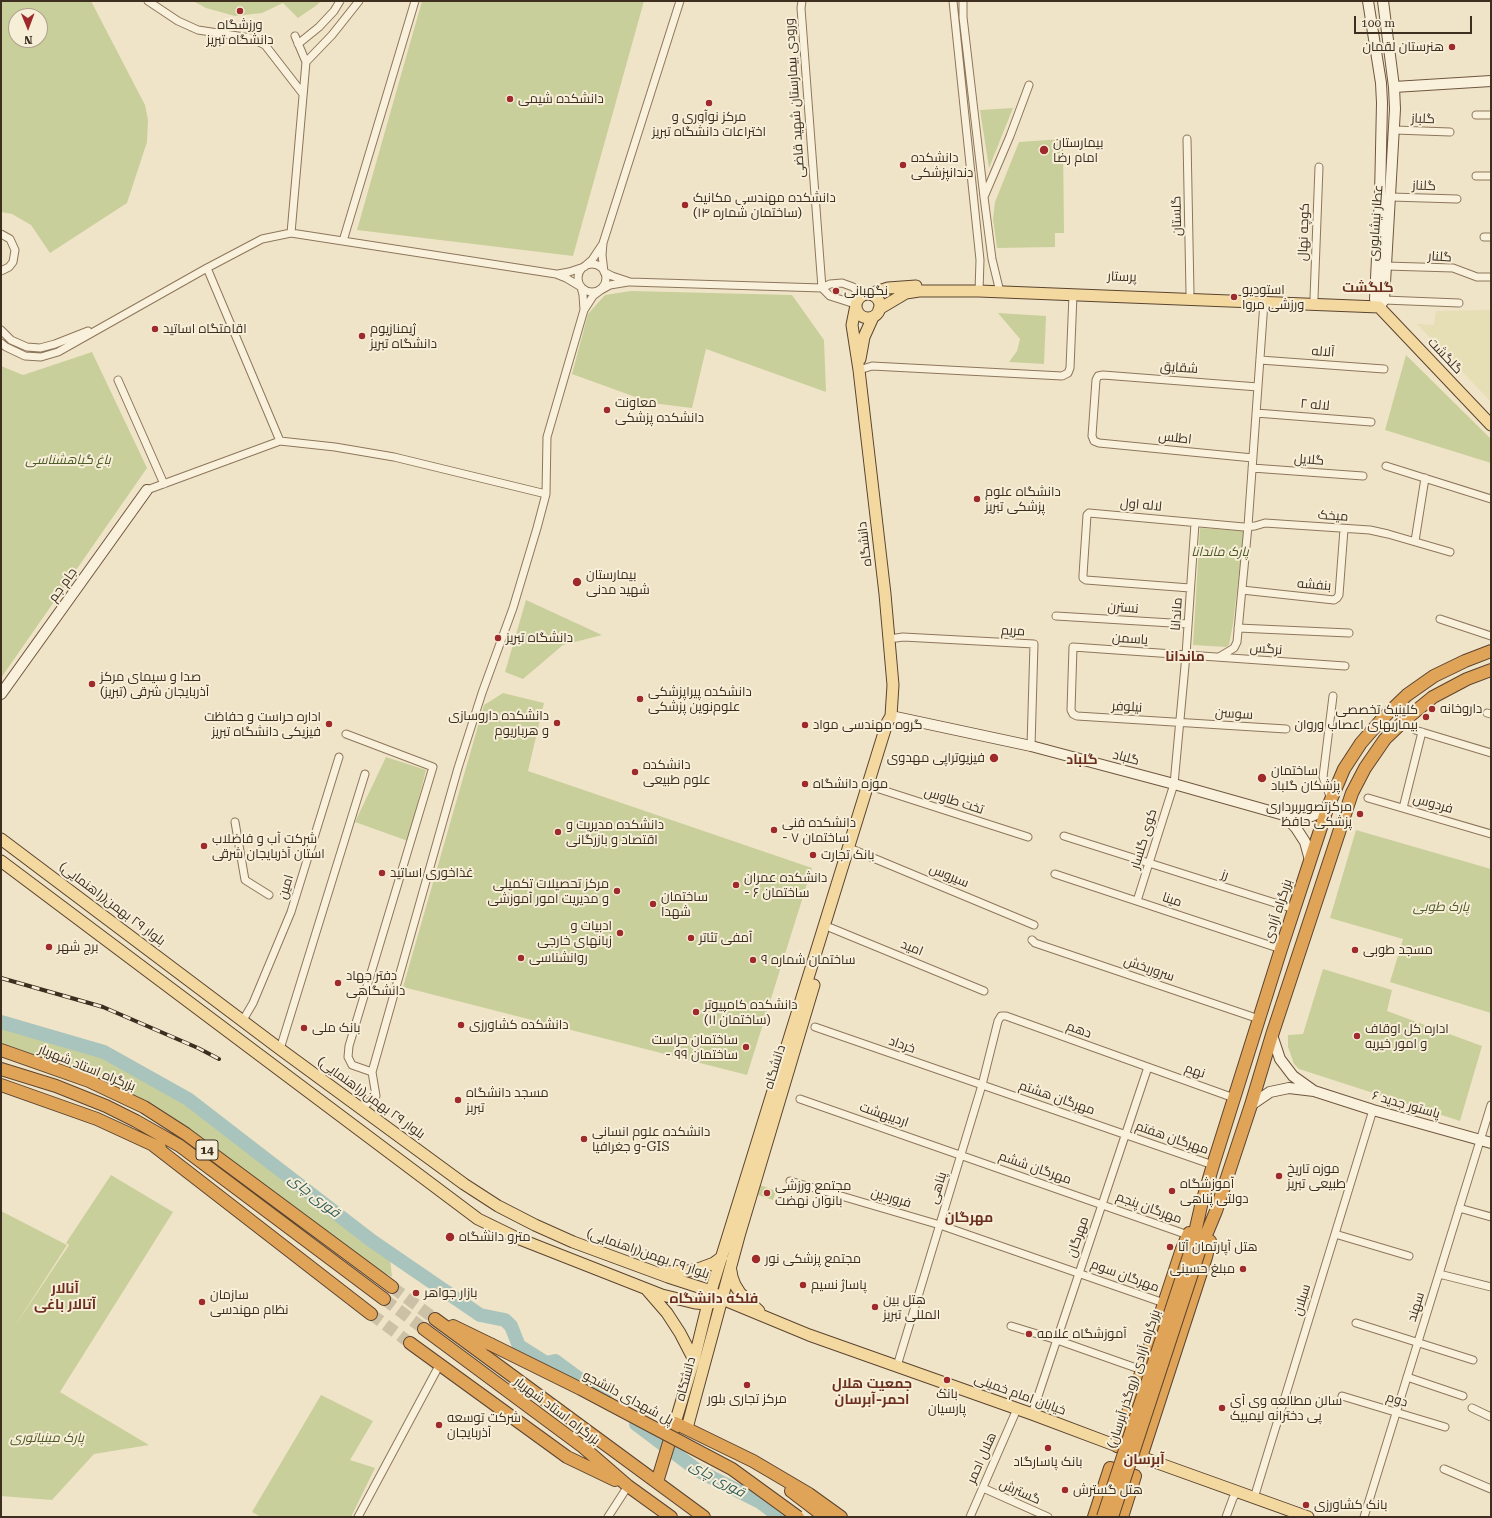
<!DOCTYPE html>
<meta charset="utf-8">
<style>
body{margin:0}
#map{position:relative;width:1492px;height:1518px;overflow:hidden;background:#f0e4c8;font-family:"Roboto Serif",serif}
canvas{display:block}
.frame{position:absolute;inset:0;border:2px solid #3d2e20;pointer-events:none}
.north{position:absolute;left:8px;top:8px;width:40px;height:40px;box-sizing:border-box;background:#f7eed8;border:1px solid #ada18e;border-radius:50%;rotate:179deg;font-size:11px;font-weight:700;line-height:16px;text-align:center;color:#3d2e20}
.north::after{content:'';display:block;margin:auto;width:14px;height:18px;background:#9e2a2b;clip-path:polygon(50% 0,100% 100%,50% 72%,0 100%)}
.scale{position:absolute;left:1354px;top:16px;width:118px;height:18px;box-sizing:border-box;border:2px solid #3d2e20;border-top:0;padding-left:5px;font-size:12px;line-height:14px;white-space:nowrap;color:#3d2e20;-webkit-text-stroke:3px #f7eed8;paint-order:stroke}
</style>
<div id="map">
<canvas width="1492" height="1518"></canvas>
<div class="frame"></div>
<div class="north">N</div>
<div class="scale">100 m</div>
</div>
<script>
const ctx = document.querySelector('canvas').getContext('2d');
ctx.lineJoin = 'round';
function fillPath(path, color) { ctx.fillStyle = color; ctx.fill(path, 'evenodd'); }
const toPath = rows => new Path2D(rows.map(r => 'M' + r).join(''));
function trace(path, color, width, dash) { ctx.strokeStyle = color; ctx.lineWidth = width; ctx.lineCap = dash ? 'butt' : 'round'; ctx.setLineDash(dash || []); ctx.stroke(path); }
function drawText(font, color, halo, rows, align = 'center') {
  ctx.font = font + ' "Roboto Serif",Cairo,serif'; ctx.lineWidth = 4; ctx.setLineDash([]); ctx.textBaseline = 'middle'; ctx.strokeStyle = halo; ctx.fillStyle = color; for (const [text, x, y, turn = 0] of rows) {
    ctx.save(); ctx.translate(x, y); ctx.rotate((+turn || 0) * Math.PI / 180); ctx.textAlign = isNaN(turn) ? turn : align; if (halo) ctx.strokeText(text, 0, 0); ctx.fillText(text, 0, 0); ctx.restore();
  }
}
fillPath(toPath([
 [1491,310,1491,402,1417,324,1434,325,1436,311]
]), '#e6deb5');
fillPath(toPath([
 [1,1,91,1,145,105,148,120,147,142,127,203,50,253,31,225,12,214,1,212],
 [16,16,40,16,40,40,16,40],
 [193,1,321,1,317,5,298,18,283,3,262,13,235,16,206,8],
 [422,1,644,1,573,256,357,230],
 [1013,108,989,168,980,110],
 [1063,139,1064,233,1055,233,1055,247,997,248,993,219,995,202,1019,142],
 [631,291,792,295,824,340,826,392,706,349,692,408,652,403,572,374,588,314,605,295],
 [998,313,1046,316,1044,364,1009,362,1017,351,1020,339],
 [92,352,147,468,1,678,1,366,23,375],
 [1406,355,1491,439,1491,463,1385,430],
 [1200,528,1244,531,1233,624,1229,645,1226,647,1193,645],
 [526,600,602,635,563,645,523,679,505,672],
 [503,693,544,703,528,771,812,868,747,1075,403,987,484,705],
 [386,757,426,770,408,841,355,822],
 [1356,830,1491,869,1491,1013,1390,982,1403,939,1330,918],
 [1323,969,1392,990,1387,1011,1482,1046,1460,1121,1299,1069,1294,1064,1288,1047,1288,1035,1303,1034],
 [1,1026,108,1058,184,1101,390,1258,392,1277,375,1268,169,1115,99,1080,1,1045],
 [111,1175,173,1212,60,1392,149,1445,94,1454,52,1500,1,1496,1,1211,67,1245,13,1329,69,1245,66,1243],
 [760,1185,776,1191,773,1200,758,1195],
 [321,1395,373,1421,350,1460,375,1468,351,1517,261,1517,252,1512]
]), '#c9cf9b');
trace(toPath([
 [1,1022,104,1052,188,1099,372,1241,480,1315,505,1320,511,1326,519,1346,546,1363,555,1361,605,1398],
 [636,1424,697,1470,760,1502,780,1517]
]), '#a9c4bc', 14);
trace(toPath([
 [392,1287,435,1319],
 [384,1299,424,1329],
 [371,1314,410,1343]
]), '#ccc0a6', 12, [12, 6]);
const street = toPath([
 [148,1,178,21,198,30,251,38,265,45,303,94],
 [680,1,603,243,602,255,604,272,612,276,630,282,822,288,830,284,842,283,853,287,861,295],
 [802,1,801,8,822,288],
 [953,1,980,260,979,291],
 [963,1,963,17,984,197,992,259,1000,292],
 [298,44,319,27,334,11,340,1],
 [306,62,332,35,359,1],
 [1476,115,1491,115],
 [1395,130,1450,132],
 [1187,139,1190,293],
 [1476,176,1491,176],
 [984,197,1010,136,1029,85],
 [1391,197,1457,199],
 [291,233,306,62,295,36],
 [1,234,10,239,15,250,13,262,9,267,1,271],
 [1484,237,1491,237],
 [343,241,415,1],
 '578 278a14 14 0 1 1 28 0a14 14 0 1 1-28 0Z',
 [1386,266,1453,268,1477,277,1491,277],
 [207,268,280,441,335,447,394,457,546,494],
 [558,274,569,272,584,267,592,260,602,245],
 [822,288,830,296,855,304],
 [1314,298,1319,167],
 [1384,300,1459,303],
 [584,310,593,296,601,290,610,285,628,282],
 [1,330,11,340,27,347,40,348,55,344,88,331],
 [1,343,6,347,25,356,41,357,58,352,207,268,262,239,291,233,556,274,566,278,581,287,583,295,584,310,547,437,546,494,537,528,513,608,482,693,458,768,372,1072,376,1096,362,1108],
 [1260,360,1384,369],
 [859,370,872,366,1062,376,1068,373,1070,368,1073,295],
 [118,380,164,484],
 [1256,413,1371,422],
 [1253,458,1099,443,1094,441,1092,436,1096,380,1098,376,1103,375,1258,387],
 [1386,466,1491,499],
 [1252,468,1363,476],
 [147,490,280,441],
 [1415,541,1425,478],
 [1190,588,1086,580,1083,578,1083,575,1087,515,1089,513,1244,527,1255,526,1265,523,1370,530,1388,534,1450,552],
 [1242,590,1334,600,1337,598,1339,595,1344,529],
 [1056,616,1188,624],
 [1440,619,1491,636],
 [1238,628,1349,633],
 [889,639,903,637,1034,644,1031,746],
 [1219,657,1234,648,1237,642,1239,620,1248,526,1264,302],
 [1487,713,1491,714],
 [1286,729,1077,716,1073,714,1071,710,1073,647,1345,666],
 [1415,730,1491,753],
 [346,734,433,767,349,1046,348,1057,352,1065,372,1072],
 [873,787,1028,837],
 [1368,798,1491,834],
 [1331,799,1323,777,1333,696],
 [1403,808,1422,732],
 [235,822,245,880,269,895],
 [1064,836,1294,909],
 [854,850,1034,925],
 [1055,874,1281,949],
 [1137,901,1174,784,1186,655,1195,523],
 [831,928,984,991],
 [1032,940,1035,943,1259,1019],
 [243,1020,253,1003,291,912,339,757],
 [815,1027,1213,1165],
 [280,1049,365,774],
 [800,1099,1188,1235],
 [790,1181,940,1225,1164,1303],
 [1459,1208,1491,1217],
 [1335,1234,1409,1256],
 [1439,1274,1491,1287],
 [1356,1323,1473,1360],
 [1011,1326,1057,1340,1142,1370],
 [897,1366,982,1085,998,1021,1001,1016,1006,1016,1234,1098],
 [1407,1377,1463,1396],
 [1342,1396,1445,1427],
 [1472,1408,1491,1417],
 [1032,1414,1148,1067],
 [1444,1469,1491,1489],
 [983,1488,1048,1517],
 [1254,1498,1373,1110],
 [358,1517,440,1364],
 [608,1517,628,1486],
 [970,1517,1017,1409],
 [1226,1517,1233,1498,1237,1492],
 [1364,1517,1491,1105]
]);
const secondary = toPath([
 [1368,1,1381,83,1382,103,1380,196,1375,299,1379,307,1384,300,1395,109,1394,87,1383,1],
 [1394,87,1491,81],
 [1,694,147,490],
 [891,716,1031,746,1174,784,1284,815,1299,817,1312,816,1327,809],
 [1284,815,1296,828,1305,842,1310,860],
 [1272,1035,1280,1059,1293,1076,1314,1091],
 [1251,1105,1270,1092,1289,1088,1314,1091,1373,1110,1491,1143]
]);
const primary = toPath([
 '856 306a12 12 0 1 1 24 0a12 12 0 1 1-24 0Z',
 [870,294,888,288,916,286],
 [879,309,906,293,919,291,979,291,1379,307,1491,425],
 [860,359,864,337,873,317],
 [1,839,280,1049,464,1184,498,1206,535,1225,573,1242,668,1277,711,1291,722,1299,809,1335,1032,1414,1117,1446,1141,1457,1308,1517],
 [1,861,478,1219,517,1238,662,1295,695,1303,708,1304,714,1302],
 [731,1271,732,1277,735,1285,740,1293,759,1311],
 [662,1272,688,1271,698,1269,714,1263,722,1257],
 [647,1290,667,1313,680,1333,694,1360],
 [675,1423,694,1360,711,1291,887,723,891,716,893,685,885,594,859,370,852,325,856,305],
 [687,1428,739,1236,814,985]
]);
const highway = toPath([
 [1,1050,89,1081,144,1107,186,1134,392,1287],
 [1,1069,56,1086,106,1106,136,1121,180,1146,384,1299],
 [1,1085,97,1119,160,1148],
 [153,1145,371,1314],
 [1191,1250,1201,1206,1213,1165,1281,949,1327,809,1344,769,1361,743,1383,718,1407,695,1434,676,1465,661,1491,651],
 [1199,1252,1216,1211,1251,1105,1272,1035,1352,793,1365,768,1385,739,1406,719,1433,697,1467,679,1491,670],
 [435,1319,704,1517],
 [453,1326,490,1344],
 [424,1329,583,1447,628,1486,671,1517],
 [410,1343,567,1457,615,1480],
 [1117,1446,1182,1249,1189,1233],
 [1141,1457,1206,1257,1210,1241],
 [657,1482,675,1423,753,1461,809,1494,841,1517],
 [791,1491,825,1517],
 [1094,1517,1110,1468,1135,1476,1123,1514]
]);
trace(street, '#8d765c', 9);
trace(secondary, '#6f573f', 12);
trace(primary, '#5b4430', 13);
trace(highway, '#5b4430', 14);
trace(street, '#faf1dc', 7);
trace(secondary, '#faf1dc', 10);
trace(primary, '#f3d9a0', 11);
trace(highway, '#e0a458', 12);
const rail = toPath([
 [1,978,103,1007,198,1048,219,1059]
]);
trace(rail, '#3d2e20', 4);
trace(rail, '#f7eed8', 2.5, [8]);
const highwayBridge = toPath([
 [490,1344,581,1389,732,1469,798,1517],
 [1103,1517,1191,1250],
 [1112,1517,1199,1252]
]);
trace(highwayBridge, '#5b4430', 14, []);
trace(highwayBridge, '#e0a458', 12);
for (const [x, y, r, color] of [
 [240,11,4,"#9e2a2b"],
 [1452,47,4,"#9e2a2b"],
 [510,99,4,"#9e2a2b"],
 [709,103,4,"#9e2a2b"],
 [1044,150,5,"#9e2a2b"],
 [903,165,4,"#9e2a2b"],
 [685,205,4,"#9e2a2b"],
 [836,291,4,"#9e2a2b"],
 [1234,297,4,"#9e2a2b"],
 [155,329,4,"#9e2a2b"],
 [362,336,4,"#9e2a2b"],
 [607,410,4,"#9e2a2b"],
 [977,499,4,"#9e2a2b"],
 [577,582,5,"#9e2a2b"],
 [498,638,4,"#9e2a2b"],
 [92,684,4,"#9e2a2b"],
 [640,699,4,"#9e2a2b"],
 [1432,709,4,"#9e2a2b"],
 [1426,717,4,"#9e2a2b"],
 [557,723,4,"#9e2a2b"],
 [329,724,4,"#9e2a2b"],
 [805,725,4,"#9e2a2b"],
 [994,758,5,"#9e2a2b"],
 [635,772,4,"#9e2a2b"],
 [1262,778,5,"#9e2a2b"],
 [805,784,4,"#9e2a2b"],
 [1360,814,4,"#9e2a2b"],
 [774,830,4,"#9e2a2b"],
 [558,832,4,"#9e2a2b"],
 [204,846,4,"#9e2a2b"],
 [813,855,4,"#9e2a2b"],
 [382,873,4,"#9e2a2b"],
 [736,885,4,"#9e2a2b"],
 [617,891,4,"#9e2a2b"],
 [653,904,4,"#9e2a2b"],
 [620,933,4,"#9e2a2b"],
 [691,938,4,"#9e2a2b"],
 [49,947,4,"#9e2a2b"],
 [1355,950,4,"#9e2a2b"],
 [521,958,4,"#9e2a2b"],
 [753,960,4,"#9e2a2b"],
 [338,983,4,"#9e2a2b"],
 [696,1012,4,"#9e2a2b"],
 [461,1025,4,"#9e2a2b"],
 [304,1028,4,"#9e2a2b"],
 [1357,1036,4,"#9e2a2b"],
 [746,1047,4,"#9e2a2b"],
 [458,1100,4,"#9e2a2b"],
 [584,1139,4,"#9e2a2b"],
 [1279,1176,4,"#9e2a2b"],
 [1172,1191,4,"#9e2a2b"],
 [767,1193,4,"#9e2a2b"],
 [450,1237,5,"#9e2a2b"],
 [1170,1247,4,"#9e2a2b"],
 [756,1259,5,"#9e2a2b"],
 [1243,1269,4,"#9e2a2b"],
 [803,1285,4,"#9e2a2b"],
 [416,1293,4,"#9e2a2b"],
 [202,1302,4,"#9e2a2b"],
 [875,1307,4,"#9e2a2b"],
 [1029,1334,4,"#9e2a2b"],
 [947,1380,4,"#9e2a2b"],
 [747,1385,4,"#9e2a2b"],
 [1222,1408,4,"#9e2a2b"],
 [439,1425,4,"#9e2a2b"],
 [1048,1448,4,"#9e2a2b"],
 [1065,1490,4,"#9e2a2b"],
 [1306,1505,4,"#9e2a2b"]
]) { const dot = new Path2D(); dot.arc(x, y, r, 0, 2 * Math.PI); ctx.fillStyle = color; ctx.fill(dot); trace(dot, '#f7eed8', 1.5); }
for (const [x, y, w] of [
 [207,1150,22]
]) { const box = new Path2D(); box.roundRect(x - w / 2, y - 10, w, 20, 3); ctx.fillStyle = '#f7eed8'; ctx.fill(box); trace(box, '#3d2e20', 1); }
drawText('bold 12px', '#3d2e20', null, [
 ["14",207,1150]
]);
drawText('13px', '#3d2e20', '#f7eed8', [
 ["ورزشگاه",240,25,"center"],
 ["دانشگاه تبریز",240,40,"center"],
 ["هنرستان لقمان",1444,47,"right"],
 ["دانشکده شیمی",518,99],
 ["مرکز نوآوری و",709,117,"center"],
 ["اختراعات دانشگاه تبریز",709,132,"center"],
 ["بیمارستان",1053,143],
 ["امام رضا",1053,158],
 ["دانشکده",911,158],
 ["دندانپزشکی",911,173],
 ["دانشکده مهندسی مکانیک",693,198],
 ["(ساختمان شماره ۱۴)",693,213],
 ["استودیو",1242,290],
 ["ورزشی مروا",1242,305],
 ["نگهبانی",844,291],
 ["اقامتگاه اساتید",163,329],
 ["ژیمنازیوم",370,329],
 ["دانشگاه تبریز",370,344],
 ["معاونت",615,403],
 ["دانشکده پزشکی",615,418],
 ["دانشگاه علوم",985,492],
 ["پزشکی تبریز",985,507],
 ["بیمارستان",586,575],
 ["شهید مدنی",586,590],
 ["دانشگاه تبریز",506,638],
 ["صدا و سیمای مرکز",100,677],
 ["آذربایجان شرقی (تبریز)",100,692],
 ["دانشکده پیراپزشکی",648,692],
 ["علوم‌نوین پزشکی",648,707],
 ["داروخانه",1440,709],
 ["کلینیک تخصصی",1418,710,"right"],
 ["بیماریهای اعصاب وروان",1418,725,"right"],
 ["دانشکده داروسازی",549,716,"right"],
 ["و هرباریوم",549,731,"right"],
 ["اداره حراست و حفاظت",321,717,"right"],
 ["فیزیکی دانشگاه تبریز",321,732,"right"],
 ["گروه مهندسی مواد",813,725],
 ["فیزیوتراپی مهدوی",985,758,"right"],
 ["دانشکده",643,765],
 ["علوم طبیعی",643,780],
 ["ساختمان",1271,771],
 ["پزشکان گلباد",1271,786],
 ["موزه دانشگاه",813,784],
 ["مرکزتصویربرداری",1352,807,"right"],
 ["پزشکی حافظ",1352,822,"right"],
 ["دانشکده فنی",782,823],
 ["- ساختمان ۷",782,838],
 ["دانشکده مدیریت و",566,825],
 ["اقتصاد و بازرگانی",566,840],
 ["شرکت آب و فاضلاب",212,839],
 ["استان آذربایجان شرقی",212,854],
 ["بانک تجارت",821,855],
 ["غذاخوری اساتید",390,873],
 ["دانشکده عمران",744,878],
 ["- ساختمان ۶",744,893],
 ["مرکز تحصیلات تکمیلی",609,884,"right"],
 ["و مدیریت امور آموزشی",609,899,"right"],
 ["ساختمان",661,897],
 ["شهدا",661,912],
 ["ادبیات و",612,926,"right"],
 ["زبانهای خارجی",612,941,"right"],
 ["آمفی تئاتر",699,938],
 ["برج شهر",57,947],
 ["مسجد طوبی",1363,950],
 ["روانشناسی",529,958],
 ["ساختمان شماره ۹",761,960],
 ["دفتر جهاد",346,976],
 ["دانشگاهی",346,991],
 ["دانشکده کامپیوتر",704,1005],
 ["(ساختمان ۱۱)",704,1020],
 ["دانشکده کشاورزی",469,1025],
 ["بانک ملی",312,1028],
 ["اداره کل اوقاف",1365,1029],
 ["و امور خیریه",1365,1044],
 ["ساختمان حراست",738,1040,"right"],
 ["- ساختمان ۹۹",738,1055,"right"],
 ["مسجد دانشگاه",466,1093],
 ["تبربز",466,1108],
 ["دانشکده علوم انسانی",592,1132],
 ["و جغرافیا-GIS",592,1147],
 ["موزه تاریخ",1287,1169],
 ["طبیعی تبریز",1287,1184],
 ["آموزشگاه",1180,1184],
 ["دولتی پناهی",1180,1199],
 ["مجتمع ورزشی",775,1186],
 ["بانوان نهضت",775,1201],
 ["مترو دانشگاه",459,1237],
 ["هتل آپارتمان آتا",1178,1247],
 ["مجتمع پزشکی نور",765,1259],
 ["مبلغ حسینی",1235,1269,"right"],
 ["پاساژ نسیم",811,1285],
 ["بازار جواهر",424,1293],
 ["سازمان",210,1295],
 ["نظام مهندسی",210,1310],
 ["هتل بین",883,1300],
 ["المللی تبریز",883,1315],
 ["آموزشگاه علامه",1037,1334],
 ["بانک",947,1394,"center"],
 ["پارسیان",947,1409,"center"],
 ["مرکز تجاری بلور",747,1399,"center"],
 ["سالن مطالعه وی آی",1230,1401],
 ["پی دخترانه لیمبیک",1230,1416],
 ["شرکت توسعه",447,1418],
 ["آذربایجان",447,1433],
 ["بانک پاسارگاد",1048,1462,"center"],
 ["هتل گسترش",1073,1490],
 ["بانک کشاورزی",1314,1505]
], 'left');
drawText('13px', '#3d2e20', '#f7eed8', [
 ["ورودی بیمارستان شهید قاضی",795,98,-94],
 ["گلباز",1423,119,2],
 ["گلناز",1424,186,2],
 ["گلستان",1177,216,-91],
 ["عطار نیشابوری",1376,223,-86],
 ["کوچه نهال",1304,232,-88],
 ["گلنار",1440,257,4],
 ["پرستار",1122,277,2],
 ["آلاله",1323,352,4],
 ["گلگشت",1445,356,47],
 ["شقایق",1179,368,4],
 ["لاله ۲",1315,405,5],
 ["اطلس",1175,438,6],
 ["گلایل",1309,460,4],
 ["لاله اول",1141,505,5],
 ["میخک",1333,516,4],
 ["دانشگاه",865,544,-97],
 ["جام جم",63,585,-54],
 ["بنفشه",1314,585,4],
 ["نسترن",1123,608,4],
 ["ماندانا",1177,614,-86],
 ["مریم",1013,631,3],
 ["یاسمن",1130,639,4],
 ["نرگس",1266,649,4],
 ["نیلوفر",1127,707,3],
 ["سوسن",1234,714,4],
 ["گلباد",1126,758,15],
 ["تخت طاوس",954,801,18],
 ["فردوس",1433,804,16],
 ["کوی گلسار",1144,839,-73],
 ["رز",1225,875,18],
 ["سیروس",949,876,23],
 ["امین",286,887,-73],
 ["مینا",1172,900,18],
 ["بلوار ٢٩ بهمن(راهنمایی)",112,904,37],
 ["بزرگراه آزادی",1278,911,-72],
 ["امید",912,948,22],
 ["سروربخش",1149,969,19],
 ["دهم",1079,1030,20],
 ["خرداد",902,1045,19],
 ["دانشگاه",775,1067,-73],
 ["بزرگراه استاد شهریار",87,1068,22],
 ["نهم",1195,1071,19],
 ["بلوار ٢٩ بهمن(راهنمایی)",371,1098,36],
 ["مهرگان هشتم",1057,1098,19],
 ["پاستور جدید ۶",1406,1105,16],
 ["اردیبهشت",884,1115,19],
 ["مهرگان هفتم",1172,1138,19],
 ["مهرگان ششم",1035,1168,19],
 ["پناهی",938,1188,-73],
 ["فروردین",891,1198,16],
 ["مهرگان پنجم",1149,1208,20],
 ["مهرگان",1078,1237,-71],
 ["بلوار ٢٩ بهمن(راهنمایی)",648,1254,19],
 ["مهرگان سوم",1125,1276,20],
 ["سبلان",1302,1300,-73],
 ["سهند",1416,1307,-73],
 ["دانشگاه",686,1379,-75],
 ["بزرگراه آزادی (روگذر آبرسان)",1134,1379,-72],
 ["خیابان امام خمینی",1020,1395,20],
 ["پل شهدای دانشجو",628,1398,28],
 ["دوم",1397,1400,17],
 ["بزرگراه استاد شهریار",557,1411,37],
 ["هلال احمر",982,1458,-66],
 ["گسترش",1020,1492,24]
]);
drawText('italic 13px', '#4d5a26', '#f7eed8', [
 ["باغ گیاهشناسی",68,460],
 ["پارک ماندانا",1220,552],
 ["پارک طوبی",1441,907],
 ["پارک مینیاتوری",47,1438]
]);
drawText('bold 14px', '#6b2e1e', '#f7eed8', [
 ["گلگشت",1368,288],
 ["ماندانا",1185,657],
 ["گلباد",1082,760],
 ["مهرگان",969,1218],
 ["آنالار",65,1289],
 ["آتالار باغی",65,1305],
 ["فلکه دانشگاه",714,1299],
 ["جمعیت هلال",872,1384],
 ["احمر-آبرسان",872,1400],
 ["آبرسان",1144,1460]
]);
drawText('italic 14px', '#2f5d5a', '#f7eed8', [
 ["قوری چای",314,1196,38],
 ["قوری چای",717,1479,29]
]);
</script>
